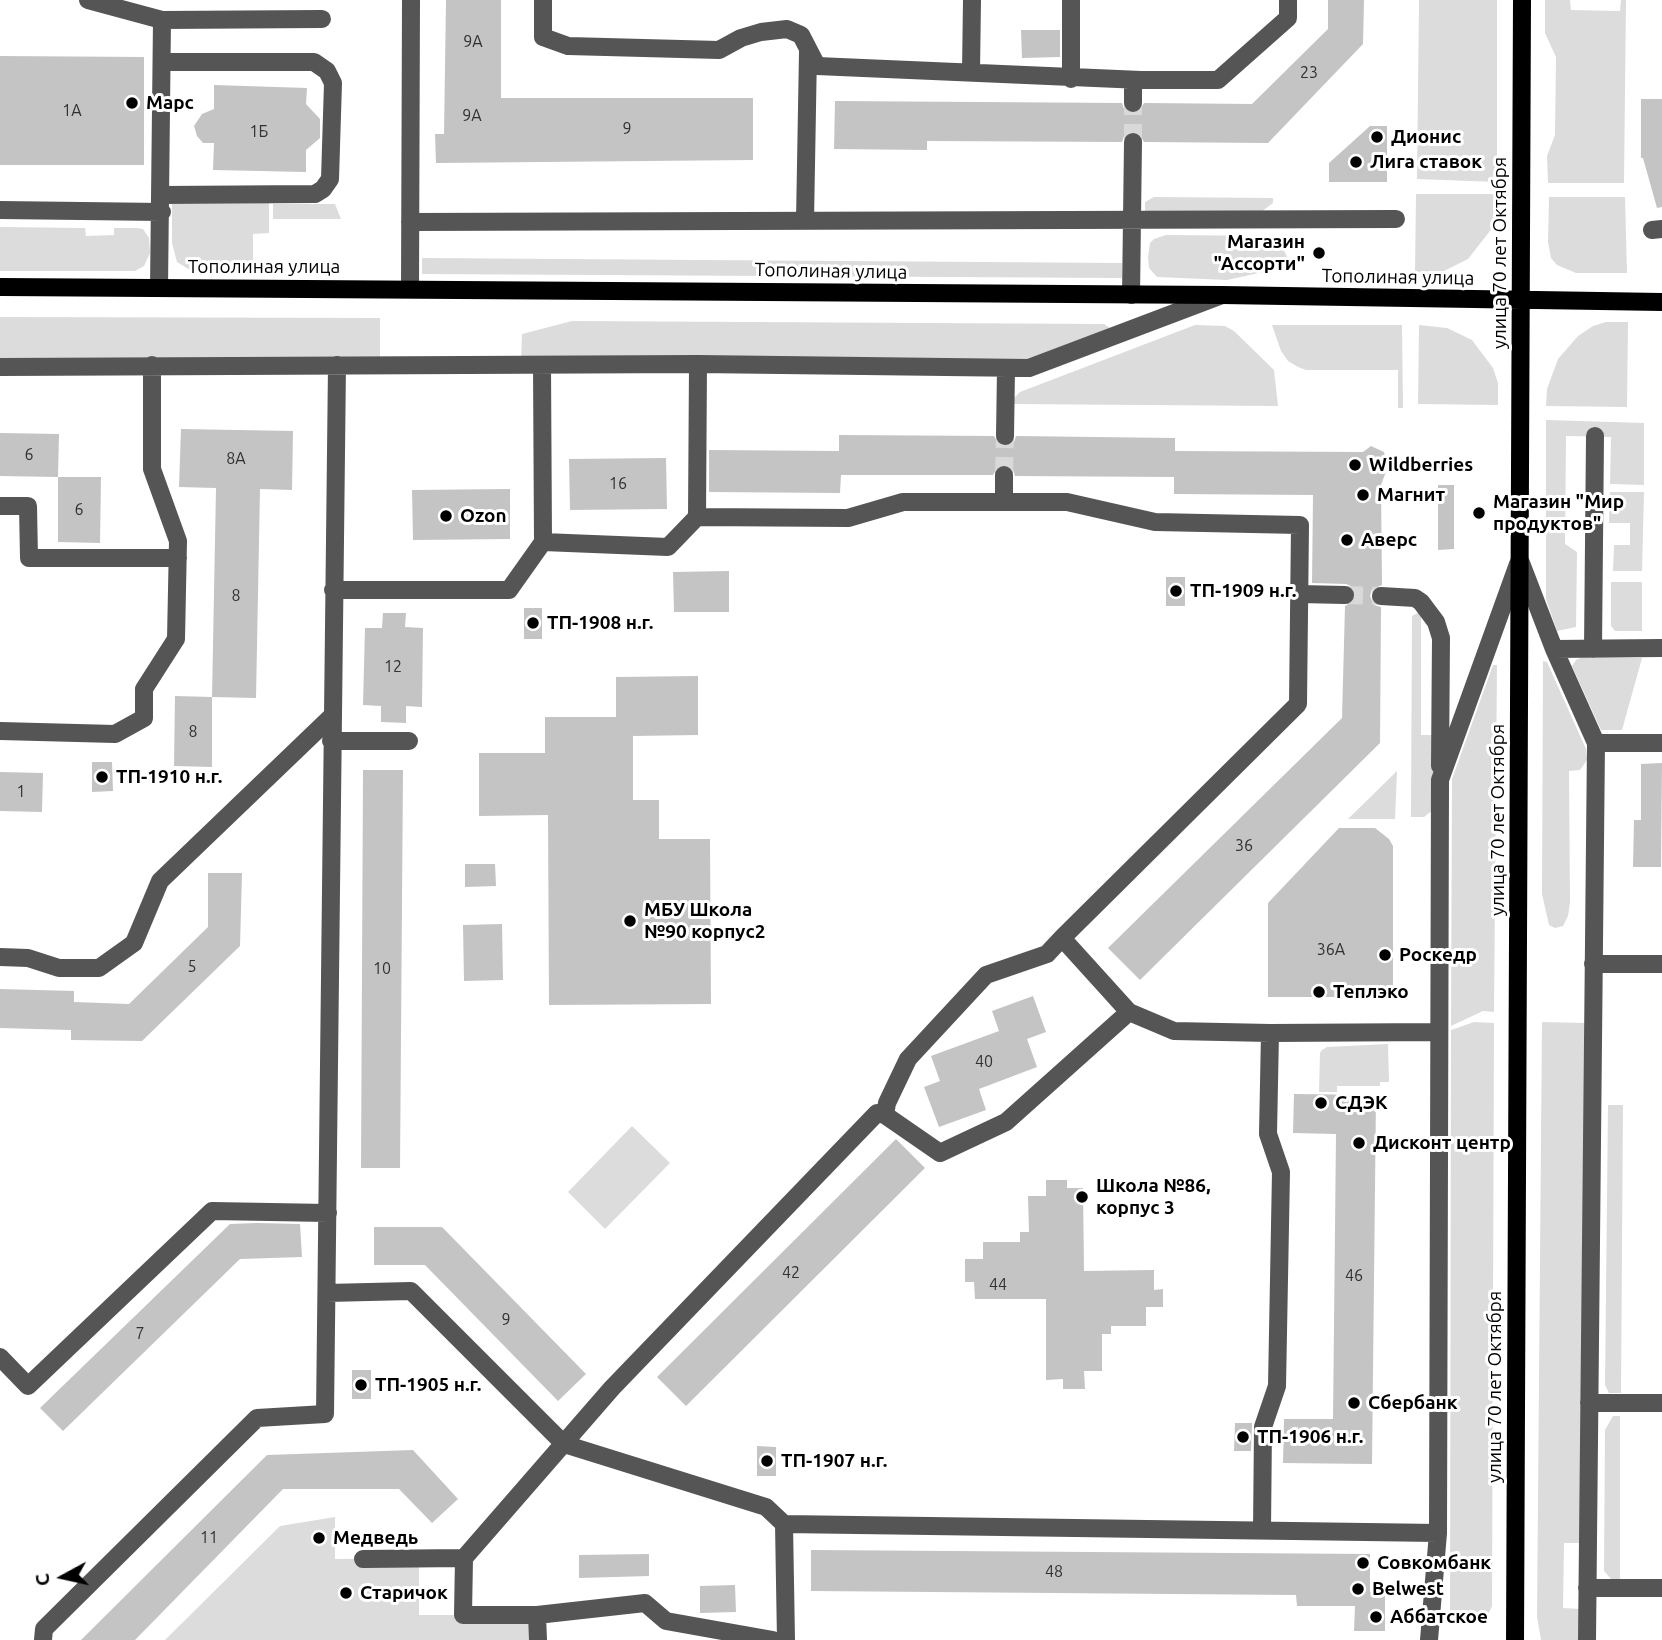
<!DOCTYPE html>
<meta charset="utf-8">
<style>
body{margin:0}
#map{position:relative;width:1662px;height:1640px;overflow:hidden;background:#fff;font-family:Ubuntu,sans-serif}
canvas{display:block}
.north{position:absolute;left:28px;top:1542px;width:70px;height:70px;-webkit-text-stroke:5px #fff;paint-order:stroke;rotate:262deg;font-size:19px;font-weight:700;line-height:28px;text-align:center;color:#000}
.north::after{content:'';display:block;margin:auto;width:24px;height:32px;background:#000;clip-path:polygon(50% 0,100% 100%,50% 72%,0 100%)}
</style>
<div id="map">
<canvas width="1662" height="1640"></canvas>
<div class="north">С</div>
</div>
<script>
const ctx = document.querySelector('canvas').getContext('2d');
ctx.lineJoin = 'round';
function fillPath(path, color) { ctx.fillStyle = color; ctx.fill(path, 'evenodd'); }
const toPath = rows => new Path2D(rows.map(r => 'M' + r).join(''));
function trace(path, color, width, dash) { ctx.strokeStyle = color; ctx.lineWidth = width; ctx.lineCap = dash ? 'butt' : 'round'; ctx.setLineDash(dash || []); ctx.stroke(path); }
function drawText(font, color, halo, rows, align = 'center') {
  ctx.font = font + ' Ubuntu,sans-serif'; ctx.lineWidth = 6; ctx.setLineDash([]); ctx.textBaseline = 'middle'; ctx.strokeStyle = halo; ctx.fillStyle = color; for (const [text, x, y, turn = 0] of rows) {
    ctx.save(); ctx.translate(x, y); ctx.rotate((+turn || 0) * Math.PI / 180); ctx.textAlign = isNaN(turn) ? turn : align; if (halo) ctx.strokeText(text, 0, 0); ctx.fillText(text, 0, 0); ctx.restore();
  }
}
fillPath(toPath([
 [1419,0,1497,0,1497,182,1417,179],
 [1545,0,1570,0,1571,10,1620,11,1621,0,1626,0,1624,183,1548,183,1547,156,1555,135,1556,57,1545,33],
 [1416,194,1496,194,1496,216,1490,231,1468,259,1444,271,1415,272],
 [1154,197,1273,198,1273,203,1253,218,1145,212,1145,202],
 [1549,197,1625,197,1627,273,1576,273,1557,265,1551,258,1548,242],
 [269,203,269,233,253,234,253,261,207,271,192,271,177,262,172,243,172,204],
 [273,204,335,204,341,219,273,219],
 [0,227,85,228,86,236,114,235,114,228,137,228,143,229,149,238,150,253,144,266,135,271,0,271],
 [1166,235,1276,236,1290,262,1290,266,1227,280,1157,277,1149,268,1148,257,1150,243,1154,239],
 [422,258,1122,263,1122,278,422,274],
 [0,317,380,318,380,360,0,359],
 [572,321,1104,324,1110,328,1026,366,521,361,522,334],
 [1606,322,1628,322,1627,407,1546,406,1547,389,1558,359,1578,336,1593,326],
 [1195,325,1225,326,1234,331,1274,370,1278,406,1012,404,1013,399,1020,392],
 [1272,325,1402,325,1403,408,1398,408,1398,370,1306,370,1298,367,1288,361,1281,351],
 [1419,325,1447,328,1472,340,1493,368,1498,383,1498,405,1418,404],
 [1546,420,1644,423,1644,485,1610,484,1611,437,1566,436,1565,544,1577,552,1576,627,1557,631,1546,599],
 [1610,492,1644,492,1642,571,1613,571,1614,545,1630,545,1630,523,1609,523],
 [1611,582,1642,582,1642,631,1615,631,1611,626],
 [1421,611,1421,735,1433,735,1433,810,1424,817,1411,817,1412,616],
 [1582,657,1642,658,1622,730,1601,730,1572,666,1576,660],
 [1543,661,1547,662,1586,749,1587,760,1580,770,1569,771,1570,902,1568,916,1563,926,1555,928,1549,925,1542,894],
 [1493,665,1497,665,1494,1012,1483,1011,1451,1026,1452,779],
 [1397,771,1395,819,1348,819],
 [1474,1022,1494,1023,1492,1606,1487,1617,1474,1624,1450,1624,1451,1030],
 [1542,1022,1585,1023,1580,1543,1564,1543,1563,1608,1580,1609,1579,1640,1541,1640,1537,1617],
 [1388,1044,1389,1082,1380,1082,1380,1086,1337,1086,1337,1092,1319,1092,1320,1053,1322,1050,1327,1047],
 [1608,1105,1623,1105,1621,1393,1609,1393,1605,1385],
 [632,1126,670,1163,605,1229,568,1192],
 [1613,1416,1620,1416,1620,1581,1611,1579,1604,1571,1605,1430],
 [335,1517,335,1559,419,1558,419,1615,537,1615,538,1640,165,1640,280,1526]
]), '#dcdcdc');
fillPath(toPath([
 [446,0,501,0,501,98,753,98,753,160,436,163,435,134,444,134],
 [1328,0,1364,0,1363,44,1268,143,1144,142,1139,133,1132,131,1124,136,1122,142,927,141,927,150,834,149,835,101,1122,103,1124,109,1132,114,1139,112,1144,103,1252,104,1328,29],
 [1021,30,1060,30,1060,57,1022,58],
 [0,56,144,57,144,165,0,165],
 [214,85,307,88,306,104,320,119,320,138,306,150,306,172,213,170,214,143,203,143,197,136,194,126,202,114,214,109],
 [1641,99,1662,99,1662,207,1657,208,1643,158,1641,158],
 [1370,126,1387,126,1387,182,1329,182,1329,163],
 [181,429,293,431,292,490,260,489,256,698,212,697,216,488,179,487],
 [0,433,59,434,58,477,0,476],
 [839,435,994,436,999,445,1006,447,1014,442,1016,436,1175,438,1175,451,1363,452,1371,446,1384,452,1387,469,1381,485,1382,585,1372,589,1370,596,1374,605,1381,607,1380,743,1140,980,1108,948,1342,718,1345,606,1354,601,1356,595,1351,586,1346,584,1312,583,1313,495,1174,494,1174,477,1015,476,1013,469,1005,464,998,466,993,475,841,475,840,493,709,492,709,450,839,451],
 [666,458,667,509,570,510,569,459],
 [58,477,101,477,100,543,58,542],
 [1438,485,1454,485,1454,549,1438,550],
 [510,489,510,539,413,540,412,490],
 [729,571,729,612,674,612,673,572],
 [1166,577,1185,577,1185,606,1166,606],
 [524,608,542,608,542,639,524,639],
 [383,613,406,613,405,627,423,628,422,707,406,706,406,723,381,722,381,706,363,705,365,628,382,628],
 [698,676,698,735,633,736,633,800,659,800,659,839,710,839,711,1004,549,1005,548,815,479,816,479,753,545,753,545,717,616,717,616,677],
 [175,696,212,697,212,767,174,766],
 [92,762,112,762,113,791,92,792],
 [1662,763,1661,867,1633,867,1634,820,1641,820,1641,764],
 [363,770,403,770,400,1168,361,1168],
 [0,772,43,773,42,812,0,811],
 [1339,828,1375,828,1389,839,1393,846,1393,997,1268,997,1268,903],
 [465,864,495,864,496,886,465,887],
 [208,873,242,873,240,946,142,1041,71,1040,71,1030,0,1028,0,989,74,991,74,1002,129,1004,208,927],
 [502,924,503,980,464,981,463,925],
 [1033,996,1046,1032,1027,1039,1037,1067,979,1089,986,1110,939,1127,924,1087,940,1081,931,1056,999,1031,992,1011],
 [1294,1094,1376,1095,1372,1464,1283,1463,1284,1419,1333,1419,1336,1134,1293,1133],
 [896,1139,925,1168,686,1406,657,1377],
 [1046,1180,1067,1180,1067,1188,1083,1188,1084,1271,1154,1270,1154,1290,1163,1289,1163,1307,1146,1307,1146,1326,1111,1326,1111,1334,1102,1334,1102,1371,1084,1371,1085,1389,1063,1389,1063,1379,1046,1380,1046,1299,975,1299,974,1282,965,1282,965,1259,983,1259,983,1242,1020,1242,1020,1232,1029,1232,1028,1196,1046,1196],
 [256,1223,300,1224,302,1257,240,1259,63,1431,40,1408,230,1224],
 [374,1227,442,1227,586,1374,558,1401,425,1265,374,1265],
 [352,1370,371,1370,371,1399,352,1399],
 [1235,1423,1252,1423,1251,1451,1234,1451],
 [757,1446,776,1447,776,1476,757,1476],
 [413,1450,458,1499,432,1523,399,1489,283,1489,135,1640,81,1640,267,1455],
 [811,1550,1370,1554,1370,1592,1385,1592,1385,1631,1354,1631,1355,1606,1297,1606,1296,1595,811,1591],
 [649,1554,649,1576,579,1578,579,1555],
 [735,1585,736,1612,700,1613,700,1586]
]), '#c4c4c4');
trace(toPath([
 [1133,142,1133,103],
 [1004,475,1005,436],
 [1345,595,1381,596]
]), '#d9d9d9', 18, [18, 9]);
trace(toPath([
 [88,0,162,20,159,288],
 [543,0,543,37,568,46,719,50,741,38,761,32,787,29,801,35,817,66,1141,80,1218,80,1288,18,1288,0],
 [1071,0,1071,79],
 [162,20,322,19],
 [971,72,972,0],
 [1133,103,1133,80],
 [162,195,315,194,323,189,330,179,333,83,327,71,314,62,163,62],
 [0,210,162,212],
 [805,221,808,52],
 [410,222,1396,219],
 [1652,230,1662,229],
 [410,288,411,0],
 [1131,295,1133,142],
 [0,367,698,364,1029,368,1222,295],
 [1005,436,1006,369],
 [1004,502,1004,475],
 [0,506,28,506,29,558,178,558],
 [697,517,698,364],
 [543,542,668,547,697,517,848,518,903,502,1067,502,1155,522,1300,525,1298,704,1062,938],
 [1521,563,1554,649,1596,743,1587,1640],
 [333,590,509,590,543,542,542,365],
 [1299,594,1345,595],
 [1381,596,1415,598,1421,602,1436,622,1441,638,1440,766],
 [1554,649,1662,648],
 [1593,649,1595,436],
 [0,731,115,734,144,718,144,689,176,639,178,541,152,469,152,365],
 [331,741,409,741],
 [1596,743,1662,743],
 [0,957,28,958,59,968,99,968,134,943,160,881,332,716],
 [1593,964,1662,964],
 [885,1115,887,1103,908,1059,986,975,1047,954,1062,938,1129,1012],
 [327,1293,411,1291,564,1444,766,1507,784,1524,1438,1533],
 [0,1357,28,1386,212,1211,328,1213],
 [1589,1403,1662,1403],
 [784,1524,786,1640],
 [1262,1530,1263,1427,1277,1386,1281,1172,1268,1134,1270,1033],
 [363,1559,464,1558],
 [1587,1588,1662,1588],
 [537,1615,538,1640],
 [43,1640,44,1629,257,1418,325,1414,337,365],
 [773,1640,666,1621,645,1603,537,1615,463,1615,464,1558,612,1388,877,1113,885,1115,940,1153,1006,1122,1129,1012,1174,1031,1270,1033,1439,1032],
 [1429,1640,1438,1533,1440,780,1518,564]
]), '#555', 18);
trace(toPath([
 [0,287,1222,295,1662,302],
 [1515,1640,1522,0]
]), '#000', 18);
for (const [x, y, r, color] of [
 [132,103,7,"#000"],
 [1377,137,7,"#000"],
 [1356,162,7,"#000"],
 [1319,253,7,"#000"],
 [1355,465,7,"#000"],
 [1363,495,7,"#000"],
 [1479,513,7,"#000"],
 [446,516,7,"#000"],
 [1347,540,7,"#000"],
 [1176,591,7,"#000"],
 [533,623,7,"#000"],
 [102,777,7,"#000"],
 [630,921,7,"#000"],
 [1385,955,7,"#000"],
 [1319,992,7,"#000"],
 [1321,1103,7,"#000"],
 [1359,1143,7,"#000"],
 [1082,1197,7,"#000"],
 [361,1385,7,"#000"],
 [1354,1403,7,"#000"],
 [1243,1437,7,"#000"],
 [767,1461,7,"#000"],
 [319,1538,7,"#000"],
 [1363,1563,7,"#000"],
 [1358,1589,7,"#000"],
 [346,1593,7,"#000"],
 [1376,1617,7,"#000"]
]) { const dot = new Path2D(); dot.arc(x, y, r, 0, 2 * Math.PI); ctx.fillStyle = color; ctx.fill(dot); trace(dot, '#fff', 2.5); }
drawText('16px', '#313131', null, [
 ["9А",473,42],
 ["23",1309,73],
 ["1А",72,111],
 ["9А",472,116],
 ["9",627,129],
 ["1Б",259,132],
 ["6",29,455],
 ["8А",236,459],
 ["16",618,484],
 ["6",79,510],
 ["8",236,596],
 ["12",393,667],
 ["8",193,732],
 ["1",21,792],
 ["36",1244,846],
 ["36А",1331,950],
 ["5",192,967],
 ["10",382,969],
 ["40",984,1062],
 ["42",791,1273],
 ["46",1354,1276],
 ["44",998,1285],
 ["9",506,1320],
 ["7",140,1334],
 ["11",209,1538],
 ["48",1054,1572]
]);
drawText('bold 19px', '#000', '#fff', [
 ["Марс",146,103],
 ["Дионис",1391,137],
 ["Лига ставок",1370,162],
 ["Магазин",1305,242,"right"],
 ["\"Ассорти\"",1305,264,"right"],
 ["Wildberries",1369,465],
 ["Магнит",1377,495],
 ["Магазин \"Мир",1493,502],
 ["продуктов\"",1493,524],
 ["Ozon",460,516],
 ["Аверс",1361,540],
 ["ТП-1909 н.г.",1190,591],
 ["ТП-1908 н.г.",547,623],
 ["ТП-1910 н.г.",116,777],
 ["МБУ Школа",644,910],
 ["№90 корпус2",644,932],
 ["Роскедр",1399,955],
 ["Теплэко",1333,992],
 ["СДЭК",1335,1103],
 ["Дисконт центр",1373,1143],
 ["Школа №86,",1096,1186],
 ["корпус 3",1096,1208],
 ["ТП-1905 н.г.",375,1385],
 ["Сбербанк",1368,1403],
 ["ТП-1906 н.г.",1257,1437],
 ["ТП-1907 н.г.",781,1461],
 ["Медведь",333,1538],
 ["Совкомбанк",1377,1563],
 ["Belwest",1372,1589],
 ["Старичок",360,1593],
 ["Аббатское",1390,1617]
], 'left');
drawText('19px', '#000', '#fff', [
 ["улица 70 лет Октября",1500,253,-90],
 ["Тополиная улица",264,267],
 ["Тополиная улица",831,271,1],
 ["Тополиная улица",1398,277,1],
 ["улица 70 лет Октября",1498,820,-90],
 ["улица 70 лет Октября",1495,1387,-90]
]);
</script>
